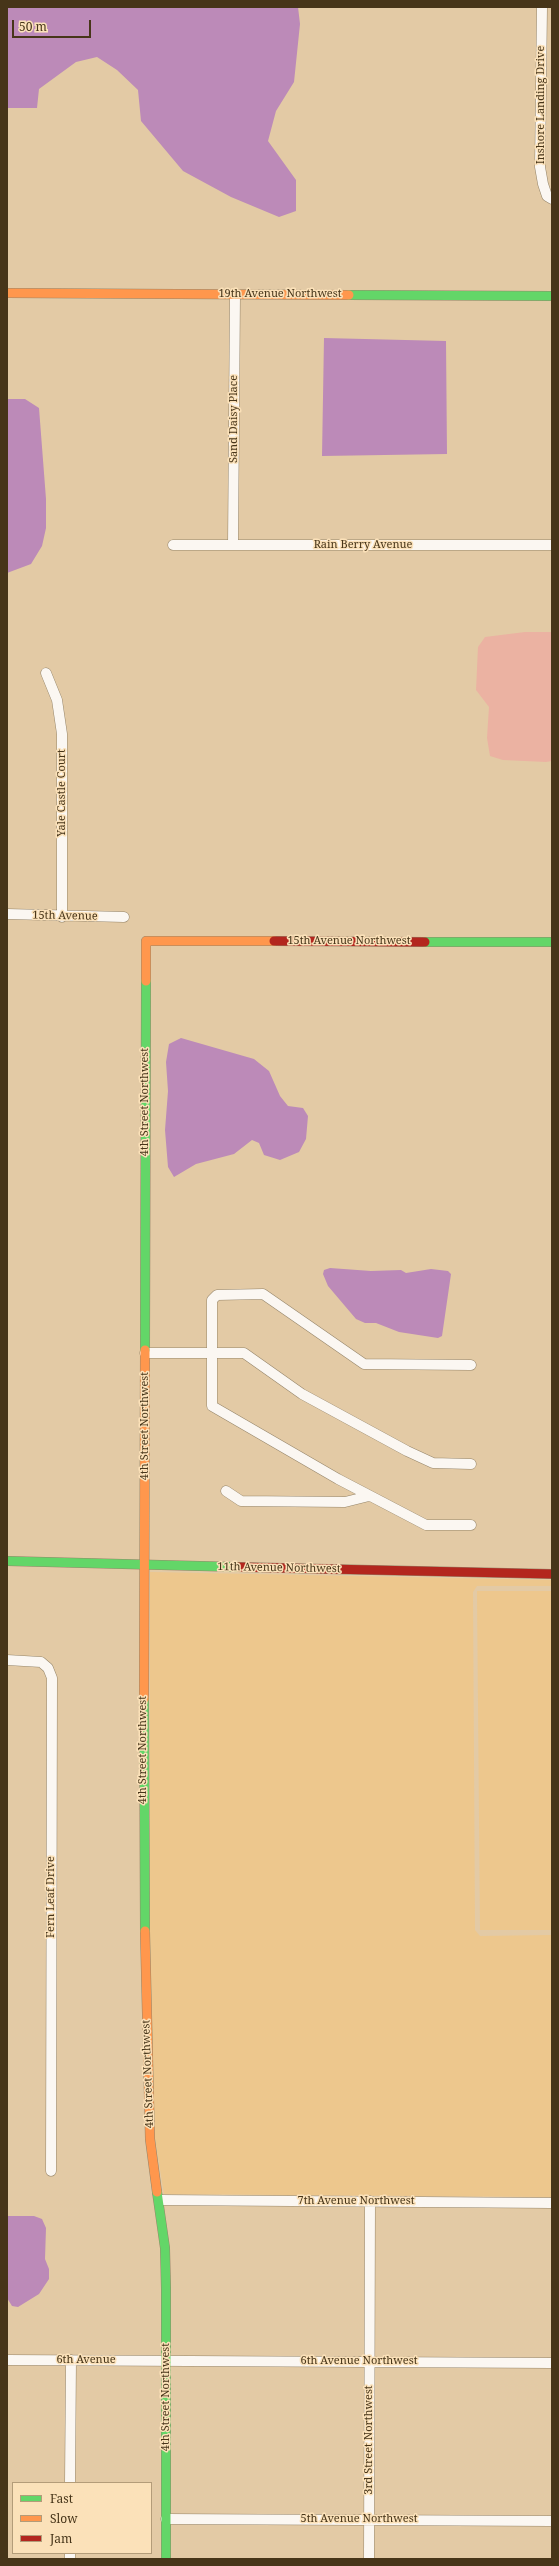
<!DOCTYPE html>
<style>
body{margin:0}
#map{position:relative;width:559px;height:2566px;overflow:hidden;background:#e3caa5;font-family:"Noto Serif",serif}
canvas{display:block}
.frame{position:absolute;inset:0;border:8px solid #473519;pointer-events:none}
.legend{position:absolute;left:12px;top:2482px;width:140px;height:72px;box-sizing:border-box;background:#fbe1b9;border:1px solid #b39c79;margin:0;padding:5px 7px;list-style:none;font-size:12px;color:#473519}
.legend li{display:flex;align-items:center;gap:8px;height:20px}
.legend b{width:20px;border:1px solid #b39c79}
.scale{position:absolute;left:12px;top:20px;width:79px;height:18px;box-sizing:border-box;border:2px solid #473519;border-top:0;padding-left:5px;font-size:12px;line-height:14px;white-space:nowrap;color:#473519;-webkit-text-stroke:3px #fbe1b9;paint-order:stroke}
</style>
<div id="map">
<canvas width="559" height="2566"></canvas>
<div class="frame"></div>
<ul class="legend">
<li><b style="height:5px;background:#63d668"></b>Fast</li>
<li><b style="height:5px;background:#ff974d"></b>Slow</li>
<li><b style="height:5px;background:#b3261e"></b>Jam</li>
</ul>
<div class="scale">50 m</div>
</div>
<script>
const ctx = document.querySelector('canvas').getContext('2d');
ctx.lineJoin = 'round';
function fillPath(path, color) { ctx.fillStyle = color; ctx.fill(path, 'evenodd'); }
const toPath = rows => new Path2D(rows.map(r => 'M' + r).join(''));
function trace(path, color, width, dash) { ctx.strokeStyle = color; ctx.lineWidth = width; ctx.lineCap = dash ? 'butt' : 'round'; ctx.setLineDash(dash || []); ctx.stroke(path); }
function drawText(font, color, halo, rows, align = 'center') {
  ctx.font = font + ' "Noto Serif",serif'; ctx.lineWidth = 3; ctx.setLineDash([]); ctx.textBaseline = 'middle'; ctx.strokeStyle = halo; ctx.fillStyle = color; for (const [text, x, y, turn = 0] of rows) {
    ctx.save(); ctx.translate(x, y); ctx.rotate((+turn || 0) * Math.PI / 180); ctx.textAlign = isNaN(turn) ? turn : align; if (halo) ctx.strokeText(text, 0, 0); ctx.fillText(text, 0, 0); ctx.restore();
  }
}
fillPath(toPath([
 [150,1572,552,1580,552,1586,477,1586,473,1592,475,1930,480,1936,552,1935,552,2197,164,2194,155,2138,150,1995],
 [552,1591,552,1930,480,1930,477,1591]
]), '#edc78d');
fillPath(toPath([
 [525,632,552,632,552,761,546,762,503,760,490,756,487,738,489,707,476,690,478,647,485,637]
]), '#ebb2a2');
fillPath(toPath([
 [7,7,298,7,300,24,294,82,276,111,268,141,296,180,296,211,279,217,231,197,183,171,141,121,138,90,117,70,97,57,76,62,39,89,37,108,7,108],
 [324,338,446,341,447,454,322,456],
 [7,399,25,399,39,408,46,499,46,528,42,546,31,564,7,573],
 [181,1038,254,1059,269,1071,280,1096,288,1106,303,1108,308,1116,306,1139,299,1152,280,1160,264,1155,259,1143,252,1140,234,1154,196,1164,174,1177,168,1167,165,1130,168,1091,166,1062,169,1044],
 [330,1268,371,1271,401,1270,406,1273,431,1269,448,1271,451,1274,442,1336,438,1338,399,1332,376,1323,365,1323,356,1319,328,1286,323,1274,324,1270],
 [7,2216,34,2216,42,2219,46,2228,45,2259,49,2269,49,2279,39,2294,18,2307,12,2306,7,2298]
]), '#bc8ab8');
const street = toPath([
 [542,7,540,167,543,184,547,196,552,199],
 [173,545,552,545],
 [233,545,235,294],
 [46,673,57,700,62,734,62,917],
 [7,914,124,917],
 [145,1353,244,1353,302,1394,407,1451,433,1463,471,1464],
 [226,1491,241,1501,345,1502,369,1496],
 [471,1525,426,1525,338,1479,212,1406,212,1300,217,1295,263,1294,364,1364,471,1365],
 [7,1660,41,1662,48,1668,52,1678,51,2171],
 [160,2200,552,2203],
 [7,2360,552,2363],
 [70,2483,71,2360],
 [166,2519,552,2521],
 [70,2559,70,2553],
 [369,2559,370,2201]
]);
const fast = toPath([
 [349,295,552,296],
 [425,942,552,942],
 [145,1350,146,981],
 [7,1561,238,1567],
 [144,1699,145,1931],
 [157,2192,165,2248,166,2289,166,2559]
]);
const slow = toPath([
 [7,293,349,295],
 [146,981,146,941,274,941],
 [144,1699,145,1350],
 [145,1931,150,2139,157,2192]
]);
const jam = toPath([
 [274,941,425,942],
 [238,1567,552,1574]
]);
trace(street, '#95856a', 11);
trace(fast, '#95856a', 10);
trace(slow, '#95856a', 10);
trace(jam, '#95856a', 10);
trace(street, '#fbf7f2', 10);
trace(fast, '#63d668', 9);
trace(slow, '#ff974d', 9);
trace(jam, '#b3261e', 9);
drawText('11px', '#473519', '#fbe1b9', [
 ["Inshore Landing Drive",541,105,-90],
 ["19th Avenue Northwest",280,294],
 ["Sand Daisy Place",234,419,-90],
 ["Rain Berry Avenue",363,545],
 ["Yale Castle Court",62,793,-90],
 ["15th Avenue",65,916,1],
 ["15th Avenue Northwest",349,941],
 ["4th Street Northwest",145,1102,-90],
 ["4th Street Northwest",145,1426,-90],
 ["11th Avenue Northwest",279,1568,1],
 ["4th Street Northwest",143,1750,-90],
 ["Fern Leaf Drive",51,1897,-90],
 ["4th Street Northwest",148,2074,-92],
 ["7th Avenue Northwest",356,2201],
 ["6th Avenue",86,2360],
 ["6th Avenue Northwest",359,2361],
 ["4th Street Northwest",166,2397,-90],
 ["3rd Street Northwest",369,2440,-90],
 ["5th Avenue Northwest",359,2519]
]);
</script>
